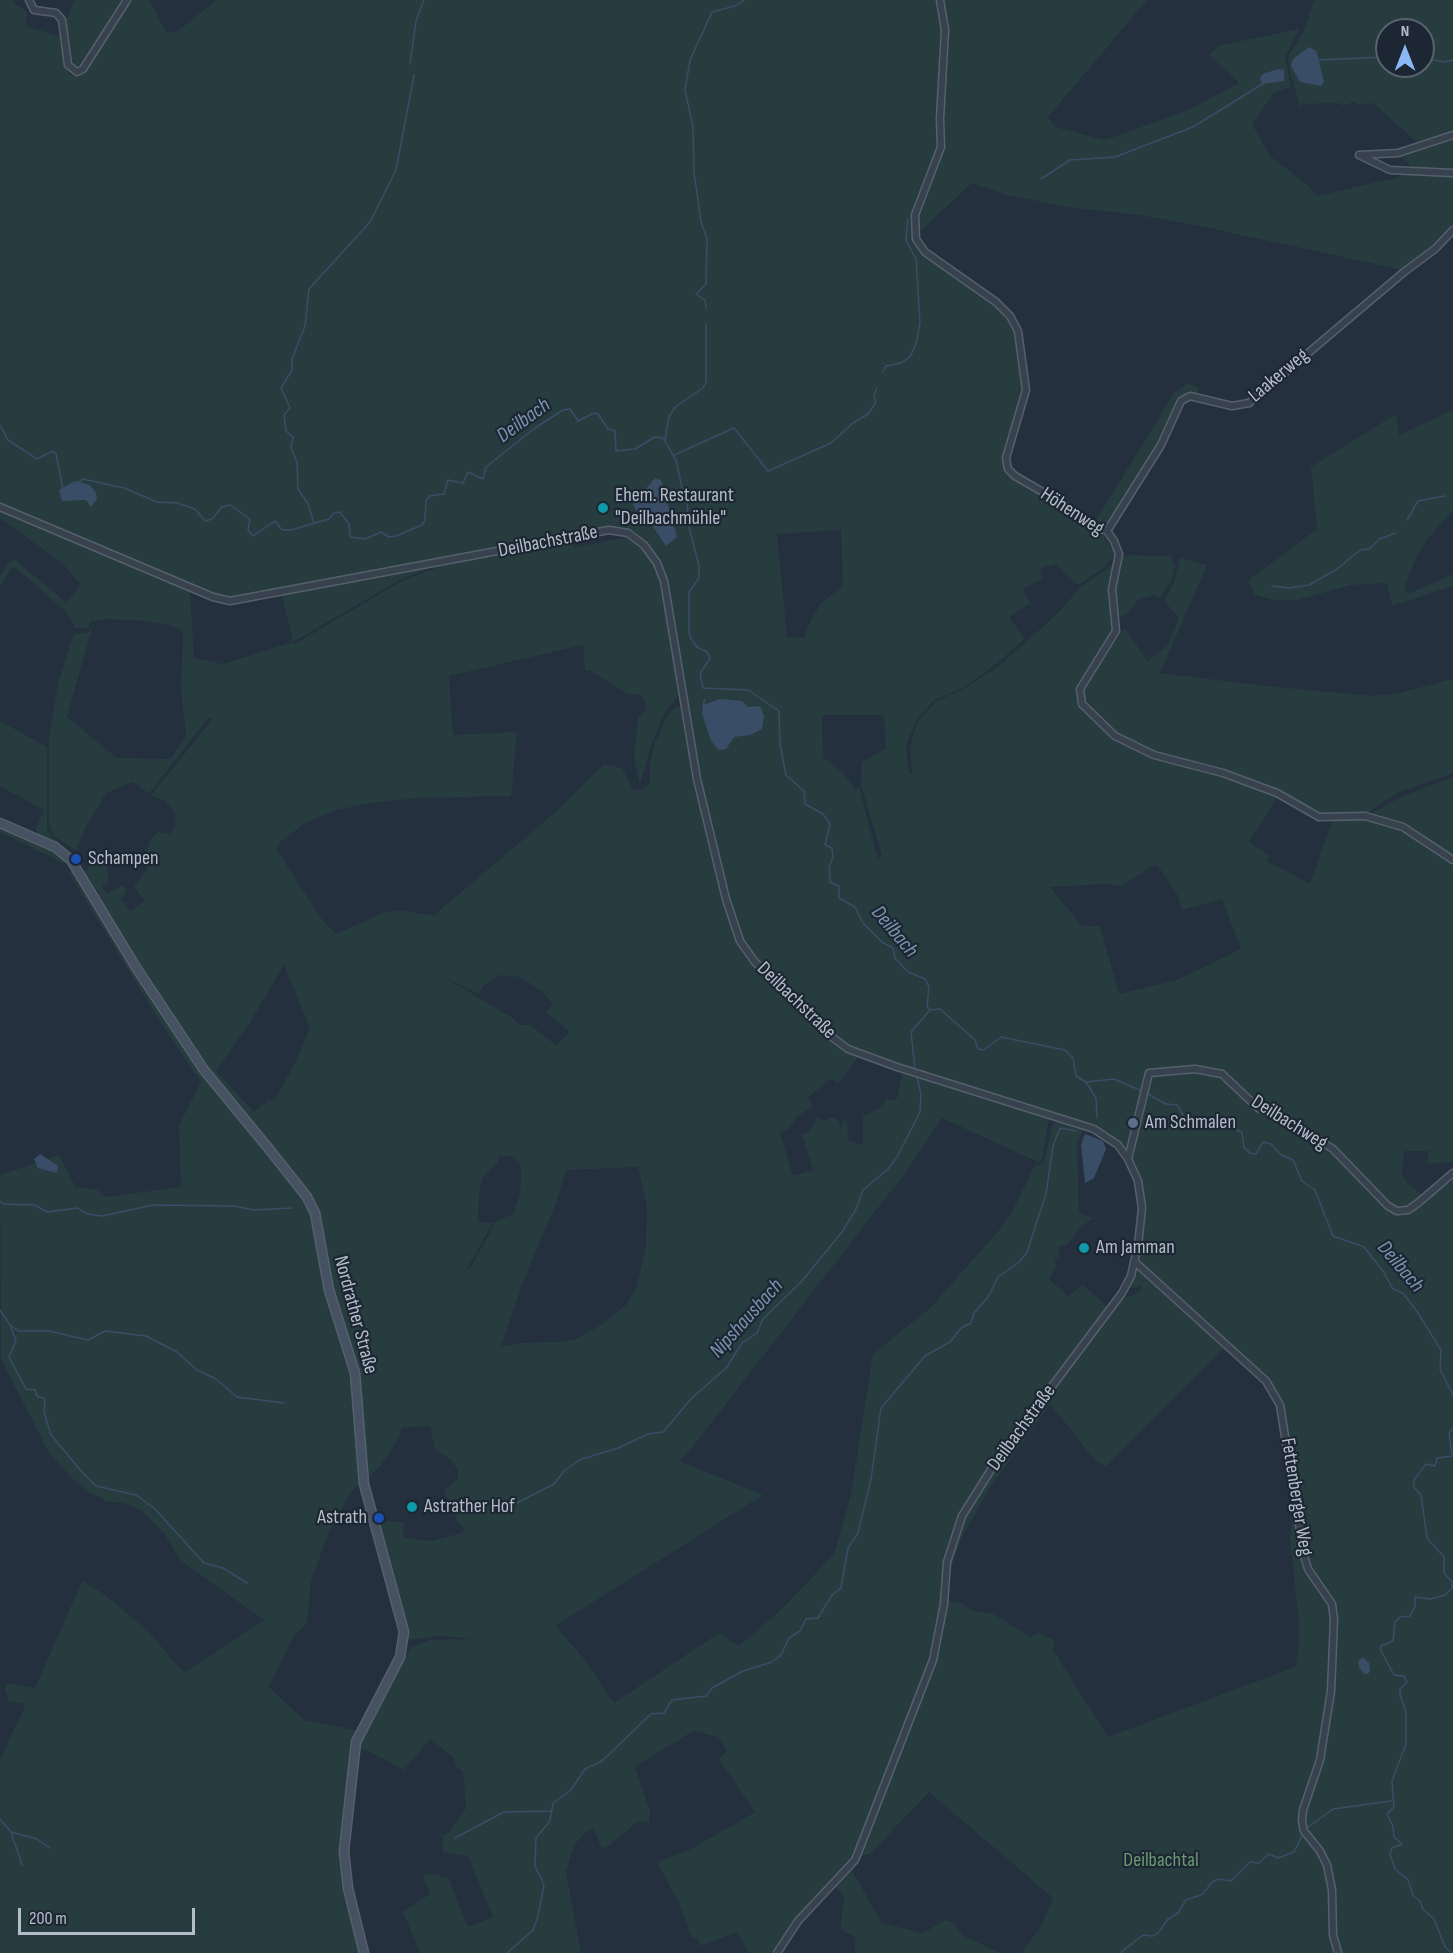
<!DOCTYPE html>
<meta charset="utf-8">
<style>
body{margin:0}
#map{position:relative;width:1453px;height:1953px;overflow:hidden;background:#24303e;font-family:"Sofia Sans Condensed",sans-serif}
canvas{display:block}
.north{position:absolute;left:1375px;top:18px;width:60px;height:60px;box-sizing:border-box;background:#1d2733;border:2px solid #59636f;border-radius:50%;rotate:0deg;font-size:16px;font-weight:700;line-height:24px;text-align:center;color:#b4bdc9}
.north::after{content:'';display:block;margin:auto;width:21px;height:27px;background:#8bb7f7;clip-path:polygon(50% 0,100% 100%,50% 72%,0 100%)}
.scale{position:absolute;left:18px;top:1908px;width:177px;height:27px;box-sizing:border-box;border:3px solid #b4bdc9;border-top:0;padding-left:8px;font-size:18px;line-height:21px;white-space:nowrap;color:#b4bdc9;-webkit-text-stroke:4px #1d2733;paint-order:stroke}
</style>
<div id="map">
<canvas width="1453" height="1953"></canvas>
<div class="north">N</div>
<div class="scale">200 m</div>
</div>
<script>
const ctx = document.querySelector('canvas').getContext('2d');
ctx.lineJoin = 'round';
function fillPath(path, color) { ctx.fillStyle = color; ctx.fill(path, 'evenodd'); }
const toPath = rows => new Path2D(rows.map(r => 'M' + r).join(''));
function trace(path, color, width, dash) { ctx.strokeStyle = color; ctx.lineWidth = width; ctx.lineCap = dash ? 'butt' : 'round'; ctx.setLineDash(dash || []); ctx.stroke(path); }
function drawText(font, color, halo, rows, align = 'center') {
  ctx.font = font + ' "Sofia Sans Condensed",sans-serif'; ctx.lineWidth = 4.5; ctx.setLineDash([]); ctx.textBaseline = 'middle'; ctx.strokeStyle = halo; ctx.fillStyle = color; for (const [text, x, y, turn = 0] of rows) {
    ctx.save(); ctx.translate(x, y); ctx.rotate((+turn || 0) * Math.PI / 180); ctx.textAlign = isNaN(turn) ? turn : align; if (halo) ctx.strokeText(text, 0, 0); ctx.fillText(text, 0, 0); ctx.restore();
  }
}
fillPath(toPath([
 [0,0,13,0,16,5,28,12,25,23,29,27,62,37,65,67,69,74,79,76,129,0,150,0,164,29,168,32,178,31,216,0,1147,0,1048,117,1055,127,1105,140,1186,111,1239,83,1209,55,1221,45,1299,29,1285,57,1291,87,1274,93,1252,124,1270,156,1310,187,1317,196,1399,177,1403,173,1453,175,1453,226,1446,237,1403,270,1195,225,1139,215,1068,207,1007,195,972,183,918,233,921,251,995,303,1009,316,1017,331,1025,390,1004,460,1008,472,1101,533,1116,554,1105,567,1078,585,1055,564,1039,569,1043,578,1023,589,1030,603,1009,617,1025,639,995,665,964,687,933,701,916,721,906,745,909,773,912,774,910,746,918,722,935,702,965,688,999,666,1056,615,1081,587,1107,569,1114,561,1111,589,1114,631,1078,691,1081,708,1099,724,1085,703,1083,691,1085,684,1125,628,1147,661,1167,646,1179,618,1164,601,1174,582,1180,558,1207,565,1160,673,1266,686,1372,696,1394,694,1453,679,1453,773,1397,793,1365,814,1315,813,1272,789,1222,770,1278,796,1249,842,1270,856,1267,861,1310,884,1333,818,1365,817,1402,827,1453,863,1453,1162,1427,1164,1429,1151,1404,1151,1402,1175,1408,1184,1423,1195,1407,1207,1399,1208,1409,1209,1445,1181,1449,1184,1453,1179,1453,1953,1340,1953,1335,1936,1334,1904,1325,1866,1336,1953,1021,1953,1040,1928,1053,1898,929,1792,870,1854,852,1859,796,1918,774,1953,749,1953,737,1932,700,1946,697,1938,691,1937,681,1907,657,1862,695,1847,755,1812,719,1759,727,1751,718,1737,693,1731,635,1767,650,1811,649,1824,646,1821,636,1823,606,1848,601,1847,594,1829,587,1831,574,1845,566,1872,581,1953,420,1953,403,1912,430,1894,423,1875,438,1874,442,1879,448,1877,468,1927,493,1917,468,1856,443,1852,443,1836,450,1831,466,1808,463,1771,456,1767,453,1757,430,1739,404,1770,365,1749,357,1749,410,1648,430,1640,473,1639,442,1636,407,1640,378,1521,404,1522,403,1537,431,1541,462,1533,465,1528,458,1523,444,1491,458,1478,458,1470,451,1460,435,1449,430,1426,402,1428,397,1441,379,1468,351,1492,329,1532,311,1581,307,1623,293,1637,269,1687,304,1720,355,1730,344,1834,345,1884,360,1953,0,1953,0,1759,25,1707,23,1703,9,1702,5,1689,7,1683,35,1688,82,1581,104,1594,147,1630,184,1673,264,1620,180,1560,164,1533,141,1510,123,1503,107,1501,89,1492,74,1480,50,1455,1,1359,0,1175,59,1155,76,1188,96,1189,105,1197,181,1187,179,1125,201,1082,159,1020,69,873,73,870,134,970,207,1082,222,1100,229,1096,215,1080,140,968,84,871,106,855,109,881,102,887,107,894,123,885,127,891,121,899,130,911,145,901,134,887,148,868,143,861,151,839,158,832,168,834,173,831,176,823,174,812,165,801,151,795,213,719,209,718,201,727,149,794,133,782,106,793,84,830,76,851,53,835,49,823,49,738,58,684,72,638,75,634,89,632,94,621,91,621,88,628,75,628,67,613,16,568,11,569,0,587,0,576,9,562,15,560,66,602,81,585,62,563,0,518,0,510,190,590,194,658,223,664,293,642,282,595,431,567,398,581,293,642,295,644,400,582,449,563,548,544,552,548,558,543,573,544,574,547,631,537,640,544,657,567,661,581,679,695,665,713,652,742,640,785,634,758,638,718,647,709,642,695,627,694,590,670,585,670,583,645,449,676,453,735,517,732,511,796,419,798,378,802,336,810,305,823,279,843,277,850,320,917,336,934,383,913,401,910,433,916,558,810,604,764,622,768,633,790,643,789,650,783,650,763,654,745,667,716,676,707,681,707,695,779,738,943,830,1039,859,1056,838,1083,831,1079,808,1097,813,1107,797,1116,789,1129,780,1133,793,1176,813,1170,802,1135,810,1131,816,1118,825,1121,832,1117,839,1121,841,1131,843,1121,847,1121,848,1141,863,1145,863,1116,883,1106,887,1098,894,1101,897,1098,903,1071,1049,1118,1042,1159,1036,1164,1036,1161,942,1118,905,1173,691,1449,679,1461,763,1495,555,1626,586,1661,614,1703,719,1633,739,1646,783,1608,834,1554,851,1494,873,1354,930,1308,1001,1228,1013,1210,1034,1167,1044,1162,1052,1126,1057,1120,1083,1129,1077,1144,1079,1213,1093,1218,1080,1228,1066,1246,1058,1246,1060,1256,1055,1259,1056,1267,1049,1279,1068,1296,1083,1285,1108,1307,997,1455,960,1516,944,1557,940,1610,946,1611,948,1601,962,1603,971,1610,993,1614,1031,1637,1038,1632,1055,1641,1053,1650,1108,1737,1295,1667,1299,1646,1299,1621,1290,1539,1294,1488,1277,1394,1225,1347,1105,1467,1094,1459,1050,1404,991,1486,962,1537,950,1570,948,1566,965,1517,1001,1459,1122,1297,1130,1297,1140,1291,1142,1285,1133,1288,1129,1286,1135,1269,1138,1267,1157,1279,1138,1258,1142,1229,1142,1185,1121,1144,1108,1134,850,1047,757,960,743,941,733,914,698,774,664,570,646,541,635,533,614,528,231,598,214,595,0,504],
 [841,530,843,586,821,603,807,627,805,638,787,637,777,534],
 [105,619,146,621,168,625,180,629,183,634,181,690,186,735,171,759,117,758,67,717,94,621],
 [822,715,884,715,886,748,862,762,861,785,882,855,878,860,859,787,856,791,843,773,823,757],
 [1154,865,1158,866,1178,896,1182,910,1222,899,1241,949,1177,980,1119,994,1100,926,1082,926,1050,887,1105,884,1121,886],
 [284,965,310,1028,293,1067,274,1100,268,1100,254,1112,216,1071,249,1024],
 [500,975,520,977,543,992,553,1004,546,1012,570,1032,556,1045,530,1025,520,1025,514,1019,444,977,479,994,483,986],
 [510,1156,520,1164,521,1170,520,1195,513,1214,496,1221,470,1269,467,1269,493,1223,478,1222,479,1193,483,1177,498,1162,499,1157],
 [638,1167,647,1206,646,1245,637,1286,626,1305,603,1324,578,1338,560,1342,519,1343,501,1347,522,1285,556,1203,566,1170],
 [74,0,126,0,80,70,70,66,64,27],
 [1314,0,1453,0,1453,135,1420,145,1373,103,1360,105,1353,102,1343,106,1340,103,1303,104,1300,107,1289,68,1288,56,1304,31],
 [1387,30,1423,30,1423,66,1387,66],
 [1453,140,1453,171,1409,168,1411,166,1400,156],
 [1188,383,1198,387,1198,393,1183,397,1160,445,1104,527,1096,520,1174,393],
 [1453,410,1453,511,1429,537,1416,558,1404,587,1408,594,1453,574,1453,586,1392,606,1387,583,1351,585,1298,600,1274,600,1255,595,1249,583,1251,578,1317,529,1311,467,1396,414,1399,435],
 [1130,555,1171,556,1175,566,1171,581,1160,598,1155,595,1139,599,1129,612,1117,618,1113,589,1119,558],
 [0,721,47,747,47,829,51,836,60,843,59,845,38,835,36,829,44,810,0,786],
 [1453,777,1453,858,1404,825,1369,815,1399,798],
 [0,827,53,850,66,861,63,863,0,832],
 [851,1869,882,1923,923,1933,945,1920,954,1923,962,1935,1000,1953,854,1953,856,1938,840,1929,844,1898,834,1884]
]), '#263c3f');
fillPath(toPath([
 [1309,47,1316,51,1318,57,1324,82,1321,86,1300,82,1291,66,1293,59],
 [1278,69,1284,70,1284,81,1262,84,1260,78,1263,74],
 [655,478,661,480,677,537,666,546,652,525,638,514,633,504],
 [75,481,90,485,96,493,97,499,91,507,86,500,62,501,59,490],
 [720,699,742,701,748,707,760,706,764,716,762,729,750,735,734,737,726,749,719,750,711,741,702,713,703,705],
 [1085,1134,1103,1141,1106,1149,1094,1178,1085,1183,1081,1145],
 [40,1154,58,1166,57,1173,38,1168,34,1159],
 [1363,1657,1369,1663,1370,1671,1368,1674,1364,1674,1359,1667,1358,1661]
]), '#3a4d66');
trace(toPath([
 [1423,58,1445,62,1453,60],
 [1319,60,1387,57],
 [410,64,416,21,424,0],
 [1041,179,1070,160,1115,157,1193,127,1264,83],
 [706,308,705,300,696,294,706,284,707,239,701,222,694,172,693,127,685,90,690,60,712,12,735,6,744,0],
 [883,372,886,366,901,363,910,357,916,344,920,323,916,259,906,240,908,219],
 [0,425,8,440,37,459,53,451,56,454,63,489],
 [665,440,669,417,675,407,703,388,706,382,706,324],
 [674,455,734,428,768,471,831,443,853,423,868,414,876,402,874,395,877,388],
 [79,482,83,479,124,488,157,502,177,503,195,509,205,521,212,519,222,507,230,505,250,519,248,530,253,536,275,521,282,530,291,530,329,519,334,513,340,512,349,524,350,537,365,539,381,532,389,537,396,536,422,525,425,520,426,500,430,496,444,494,448,480,463,483,468,472,483,479,486,467,535,428,563,410,570,409,578,421,594,413,598,414,608,429,615,431,616,451,635,449,655,437,663,438,676,460,682,488,687,495,688,523,699,566,699,578,689,592,689,630,690,637,697,647,707,652,710,658,700,674,703,688,748,690,779,711,780,744,786,775,804,791,805,804,823,814,830,824,825,845,832,848,833,857,829,867,830,882,839,886,839,898,855,907,863,923,882,942,893,948,895,958,908,972,925,979,929,987,927,1006,930,1010,940,1009,975,1040,978,1049,984,1050,1001,1037,1065,1050,1073,1058,1076,1076,1086,1082,1114,1079,1142,1091],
 [1407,520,1418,501,1445,496],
 [314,523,308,504,298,489,297,462,291,448,293,437,286,431,284,415,290,408,281,388,292,370,292,359,305,326,309,289,370,222,396,170,414,75],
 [1272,586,1289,588,1309,585,1337,569,1360,550,1369,549,1380,539,1395,533],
 [703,705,705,699],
 [915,1069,911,1032,930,1010],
 [1086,1082,1096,1098,1097,1118],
 [1146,1093,1166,1104,1177,1105,1187,1121,1199,1121,1212,1128,1226,1123,1242,1133,1244,1147,1250,1153,1256,1154,1263,1142,1271,1144,1281,1155,1293,1160,1302,1181,1315,1190,1333,1236,1364,1247,1383,1271,1393,1289,1403,1293,1416,1310,1441,1350,1440,1369,1453,1395],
 [0,1201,3,1204,35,1205,47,1212,77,1208,88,1214,102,1216,153,1205,235,1206,253,1210,292,1208],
 [0,1310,10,1325,16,1341,9,1357,26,1389,35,1390,37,1396,45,1399,44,1412,51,1435,82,1472,96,1486,136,1495,155,1509,204,1563,223,1568,247,1583],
 [10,1325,19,1331,49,1331,88,1340,105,1331,146,1336,177,1352,197,1370,216,1379,237,1397,284,1403],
 [513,1505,554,1484,565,1470,579,1460,618,1448,648,1434,663,1432,691,1399,727,1367,742,1343,757,1333,763,1319,802,1281,842,1232,856,1209,863,1190,888,1169,897,1157,920,1112,921,1094,917,1077],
 [0,1819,11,1832,37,1839,50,1848],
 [1307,1828,1333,1809,1391,1801],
 [11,1832,22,1865],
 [455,1838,504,1812,552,1811],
 [507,1953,533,1930,538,1916,544,1885,535,1866,536,1838,550,1821,553,1803,571,1790,585,1769,602,1761,651,1714,664,1713,672,1700,706,1696,712,1688,743,1671,772,1662,781,1655,789,1638,800,1631,806,1619,818,1618,832,1595,841,1588,848,1548,858,1533,871,1479,881,1408,925,1356,950,1342,961,1328,971,1323,974,1313,988,1297,998,1277,1019,1262,1027,1252,1046,1194,1053,1146,1060,1128,1076,1131],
 [1120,1953,1143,1935,1153,1936,1159,1932,1167,1920,1178,1913,1186,1900,1203,1894,1212,1882,1218,1879,1231,1881,1250,1862,1259,1863,1269,1854,1278,1858,1294,1852,1302,1836],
 [1452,1953,1445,1947,1434,1919,1423,1909,1420,1901,1414,1897,1408,1880,1395,1869,1390,1854,1392,1848,1402,1844,1394,1837,1393,1826,1387,1814,1394,1807,1392,1781,1406,1744,1406,1712,1400,1695,1400,1689,1407,1682,1404,1676,1394,1675,1381,1651,1381,1646,1393,1641,1395,1622,1400,1617,1410,1616,1415,1606,1415,1597,1430,1599,1445,1595,1452,1588,1452,1582,1444,1573,1444,1557,1427,1538,1421,1495,1414,1487,1414,1480,1426,1464,1435,1466,1437,1458,1452,1456,1449,1433,1453,1429]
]), '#3a4d66', 1.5);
const street = toPath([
 [29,0,34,10,56,13,62,20,68,65,77,72,83,69,127,0],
 [940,0,945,30,940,119,941,147,915,215,916,239,925,252,996,302,1010,316,1018,331,1026,390,1006,458,1008,469,1015,476,1062,503,1092,526,1107,531,1114,541,1119,554,1112,589,1116,631,1080,689,1082,704,1115,736,1154,755,1223,773,1277,793,1319,817,1365,816,1403,827,1453,860],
 [1453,135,1398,153,1359,155,1390,170,1453,173],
 [0,507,213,597,230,601,609,530,628,533,644,545,657,563,664,581,697,779,726,899,740,941,755,962,832,1037,848,1049,897,1067,1094,1129,1118,1145,1128,1159,1138,1181,1142,1208,1138,1245,1131,1276,1122,1293,999,1457,962,1516,947,1562,944,1604,933,1660,861,1845,855,1860,798,1921,777,1953],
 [1107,531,1161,445,1181,401,1190,396,1232,406,1249,403,1404,272,1435,249,1453,230],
 [1128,1159,1149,1073,1195,1069,1222,1074,1258,1108,1300,1128,1333,1149,1388,1206,1397,1211,1408,1210,1418,1203,1453,1173],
 [1135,1262,1266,1381,1280,1405,1304,1556,1308,1569,1332,1604,1334,1619,1331,1691,1320,1760,1303,1810,1302,1821,1304,1831,1320,1851,1327,1865,1332,1890,1333,1935,1338,1953]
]);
const secondary = toPath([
 [0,823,55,847,71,860,137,969,204,1070,269,1149,307,1197,315,1213,329,1290,355,1373,364,1484,404,1632,400,1657,356,1742,344,1851,348,1888,364,1953]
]);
trace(street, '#56606c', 9);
trace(secondary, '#56606c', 11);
trace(street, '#38424e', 6);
trace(secondary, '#465161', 8);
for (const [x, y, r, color] of [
 [603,508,6,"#0f9aa8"],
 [76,859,6,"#1a4fb4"],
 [1133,1123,6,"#5c6f8a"],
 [1084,1248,6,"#0f9aa8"],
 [412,1507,6,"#0f9aa8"],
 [379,1518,6,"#1a4fb4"]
]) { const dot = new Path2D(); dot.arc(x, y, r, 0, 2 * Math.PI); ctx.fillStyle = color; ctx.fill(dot); trace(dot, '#1d2733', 2); }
drawText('20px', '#b4bdc9', '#1d2733', [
 ["Laakerweg",1279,376,-40],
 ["Höhenweg",1072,512,33],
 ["Deilbachstraße",548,542,-11],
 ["Deilbachstraße",796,1001,44],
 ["Deilbachweg",1289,1123,32],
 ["Nordrather Straße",355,1315,75],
 ["Deilbachstraße",1022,1428,-54],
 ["Fettenberger Weg",1296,1497,81]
]);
drawText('20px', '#b4bdc9', '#1d2733', [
 ["Ehem. Restaurant",615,496],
 ["\"Deilbachmühle\"",615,519],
 ["Schampen",88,859],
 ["Am Schmalen",1145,1123],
 ["Am Jamman",1096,1248],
 ["Astrather Hof",424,1507],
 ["Astrath",367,1518,"right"]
], 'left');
drawText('20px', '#6c9975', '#1d2733', [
 ["Deilbachtal",1161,1861]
]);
drawText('italic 21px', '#7c93b0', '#1d2733', [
 ["Deilbach",524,421,-36],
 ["Deilbach",894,932,50],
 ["Deilbach",1400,1267,50],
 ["Nipshausbach",747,1319,-48]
]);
</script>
